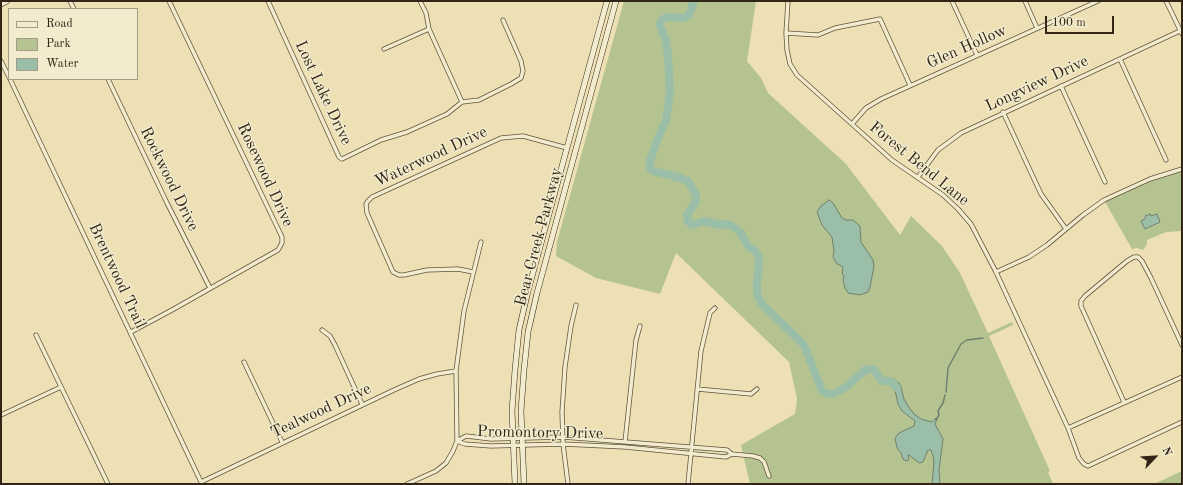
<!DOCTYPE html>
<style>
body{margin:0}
#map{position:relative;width:1183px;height:485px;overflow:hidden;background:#ede0b4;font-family:"Old Standard TT",serif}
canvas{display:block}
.frame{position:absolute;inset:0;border:2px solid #302517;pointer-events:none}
.legend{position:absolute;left:8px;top:8px;width:130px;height:72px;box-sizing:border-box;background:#f3ebce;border:1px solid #a59c85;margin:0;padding:5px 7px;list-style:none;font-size:12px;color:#302517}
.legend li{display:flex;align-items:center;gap:8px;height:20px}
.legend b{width:20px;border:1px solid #a59c85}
.north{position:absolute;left:1135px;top:437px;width:40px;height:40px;-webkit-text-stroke:3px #f3ebce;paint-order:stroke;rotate:65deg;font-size:11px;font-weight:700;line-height:16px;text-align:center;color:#302517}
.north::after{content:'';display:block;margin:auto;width:14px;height:18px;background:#302517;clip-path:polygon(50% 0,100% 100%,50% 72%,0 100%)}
.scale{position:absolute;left:1045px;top:16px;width:69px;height:18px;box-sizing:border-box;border:2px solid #302517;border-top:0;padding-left:5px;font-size:12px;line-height:14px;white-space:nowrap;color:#302517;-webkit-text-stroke:3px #f3ebce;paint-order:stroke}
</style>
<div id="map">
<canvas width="1183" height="485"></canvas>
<div class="frame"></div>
<ul class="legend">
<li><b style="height:5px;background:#f3ebce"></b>Road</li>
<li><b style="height:11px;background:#b5c390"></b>Park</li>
<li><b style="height:11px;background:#9abea8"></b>Water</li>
</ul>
<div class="north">N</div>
<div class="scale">100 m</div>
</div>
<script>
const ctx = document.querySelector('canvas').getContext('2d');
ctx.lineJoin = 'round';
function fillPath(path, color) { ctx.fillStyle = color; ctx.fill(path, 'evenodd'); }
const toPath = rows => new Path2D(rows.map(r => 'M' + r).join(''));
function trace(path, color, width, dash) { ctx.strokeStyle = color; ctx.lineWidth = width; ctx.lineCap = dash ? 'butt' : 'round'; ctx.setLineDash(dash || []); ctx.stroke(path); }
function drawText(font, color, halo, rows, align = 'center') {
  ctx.font = font + ' "Old Standard TT",serif'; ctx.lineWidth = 3; ctx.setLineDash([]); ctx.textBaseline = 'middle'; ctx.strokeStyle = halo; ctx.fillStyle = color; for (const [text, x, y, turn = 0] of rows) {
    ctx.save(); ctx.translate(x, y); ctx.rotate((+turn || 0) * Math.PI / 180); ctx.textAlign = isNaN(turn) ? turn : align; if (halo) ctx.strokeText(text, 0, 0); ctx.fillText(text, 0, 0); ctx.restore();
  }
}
fillPath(toPath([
 [624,1,756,1,747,61,761,78,768,93,846,164,900,235,911,216,942,246,960,273,988,333,1012,322,1013,325,989,336,1050,471,1048,472,1053,484,750,484,741,445,795,414,797,399,789,362,676,253,660,294,596,278,556,256,557,242],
 [1182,169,1182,231,1166,232,1147,240,1147,244,1143,250,1137,248,1132,249,1104,200,1130,187],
 [1182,471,1182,484,1154,484]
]), '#b5c390');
const water = toPath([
 [829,200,833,203,842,218,846,220,853,220,860,226,861,242,873,260,874,266,870,287,868,292,860,295,848,293,845,288,843,280,844,276,842,274,843,267,836,263,833,257,834,251,832,237,822,225,817,212,821,206,829,200],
 [1150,214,1151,216,1157,214,1160,222,1145,229,1141,221,1146,218,1145,216,1150,214],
 [893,379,899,383,901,387,904,399,908,406,914,414,921,419,932,422,936,418,937,419,935,424,943,439,939,470,940,484,932,484,934,462,933,456,931,450,928,450,923,462,919,463,909,455,908,455,909,460,906,461,903,459,901,453,897,448,895,438,899,433,914,426,915,421,902,411,898,404,895,390,891,385,890,381,893,379]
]);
fillPath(water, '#9abea8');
trace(water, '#70816e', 1);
trace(toPath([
 [946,392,948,368,961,344,967,340,983,338],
 [936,420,939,415,938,411,943,403,945,395]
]), '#70816e', 1.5);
trace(toPath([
 [694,1,689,15,683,18,666,17,661,21,660,25,666,42,668,55,670,93,666,120,656,143,650,161,650,168,653,171,677,177,688,181,696,195,696,202,687,215,688,221,692,225,704,221,720,225,728,224,735,228,740,232,748,246,754,250,759,257,759,264,757,283,757,293,761,303,804,345,822,391,828,394,835,393,845,388,865,370,870,369,873,369,882,381,889,381,893,383,897,388]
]), '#9abea8', 8);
const street = toPath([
 [70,1,74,9],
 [268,1,334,146,339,157,342,159,381,140,407,132,447,114,462,102,479,100,511,84,521,78,523,71,521,61,503,20],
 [420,1,426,13,429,29,462,102],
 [788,1,786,33,787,50,790,64,797,75,892,160,943,195,958,209,971,224,996,272,1068,428,1079,458,1084,464,1088,466,1182,422],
 [952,1,977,55],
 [1025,1,1037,28],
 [1166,1,1182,34],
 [786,33,818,35,835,28,880,19,910,85],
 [384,49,429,29],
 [1120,59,1166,160],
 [1,61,9,77],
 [10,79,202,484],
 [108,79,167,203,210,288],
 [1061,86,1105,182],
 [1003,112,1041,194,1066,229],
 [852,124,866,108,881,99,1098,1],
 [918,177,938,150,961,133,1182,30],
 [473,272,458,269,427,270,404,275,399,275,393,272,367,213,366,204,368,201,372,197,501,138,523,136,567,148],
 [996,272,1029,257,1047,245,1083,215,1104,200,1150,179,1182,169],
 [322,330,330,336,335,345,362,404],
 [131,332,172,310,278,250,282,243,282,237,169,1],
 [36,335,108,484],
 [244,362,282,442],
 [697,389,751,394,757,389],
 [1124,402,1081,306,1081,301,1085,296,1127,261,1134,257,1138,257,1142,261,1151,278,1182,345],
 [1,415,61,387],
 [1068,428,1182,377],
 [457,441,465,444,491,446,563,444,625,447,726,457,732,454,753,456,760,458,764,462,769,476],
 [457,441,466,436,491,439,563,437,727,450,732,454],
 [625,442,636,340,640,326],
 [201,482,394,390,419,379,437,374,456,371],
 [407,484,436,471,446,463,453,451,457,441,456,371,464,311,481,242],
 [568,484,563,444,562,412,565,367,571,326,576,305],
 [688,484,701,351,710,313,715,308]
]);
const secondary = toPath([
 [1,4,7,1],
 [515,484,512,411,515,370,519,330,528,291,607,1],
 [524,484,521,411,524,370,528,332,537,293,616,1]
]);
trace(street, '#5f543e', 5);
trace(secondary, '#302517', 6);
trace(street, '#f3ebce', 3.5);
trace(secondary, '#f3ebce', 5);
drawText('16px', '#302517', '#f3ebce', [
 ["Glen Hollow",967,47,-24],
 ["Longview Drive",1037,84,-25],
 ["Lost Lake Drive",323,93,65],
 ["Waterwood Drive",431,157,-25],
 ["Forest Bend Lane",919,164,39],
 ["Rosewood Drive",265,175,65],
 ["Rockwood Drive",169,179,64],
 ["Bear Creek Parkway",539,237,-75],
 ["Brentwood Trail",117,276,65],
 ["Tealwood Drive",321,411,-25],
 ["Promontory Drive",540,433,1]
]);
</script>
